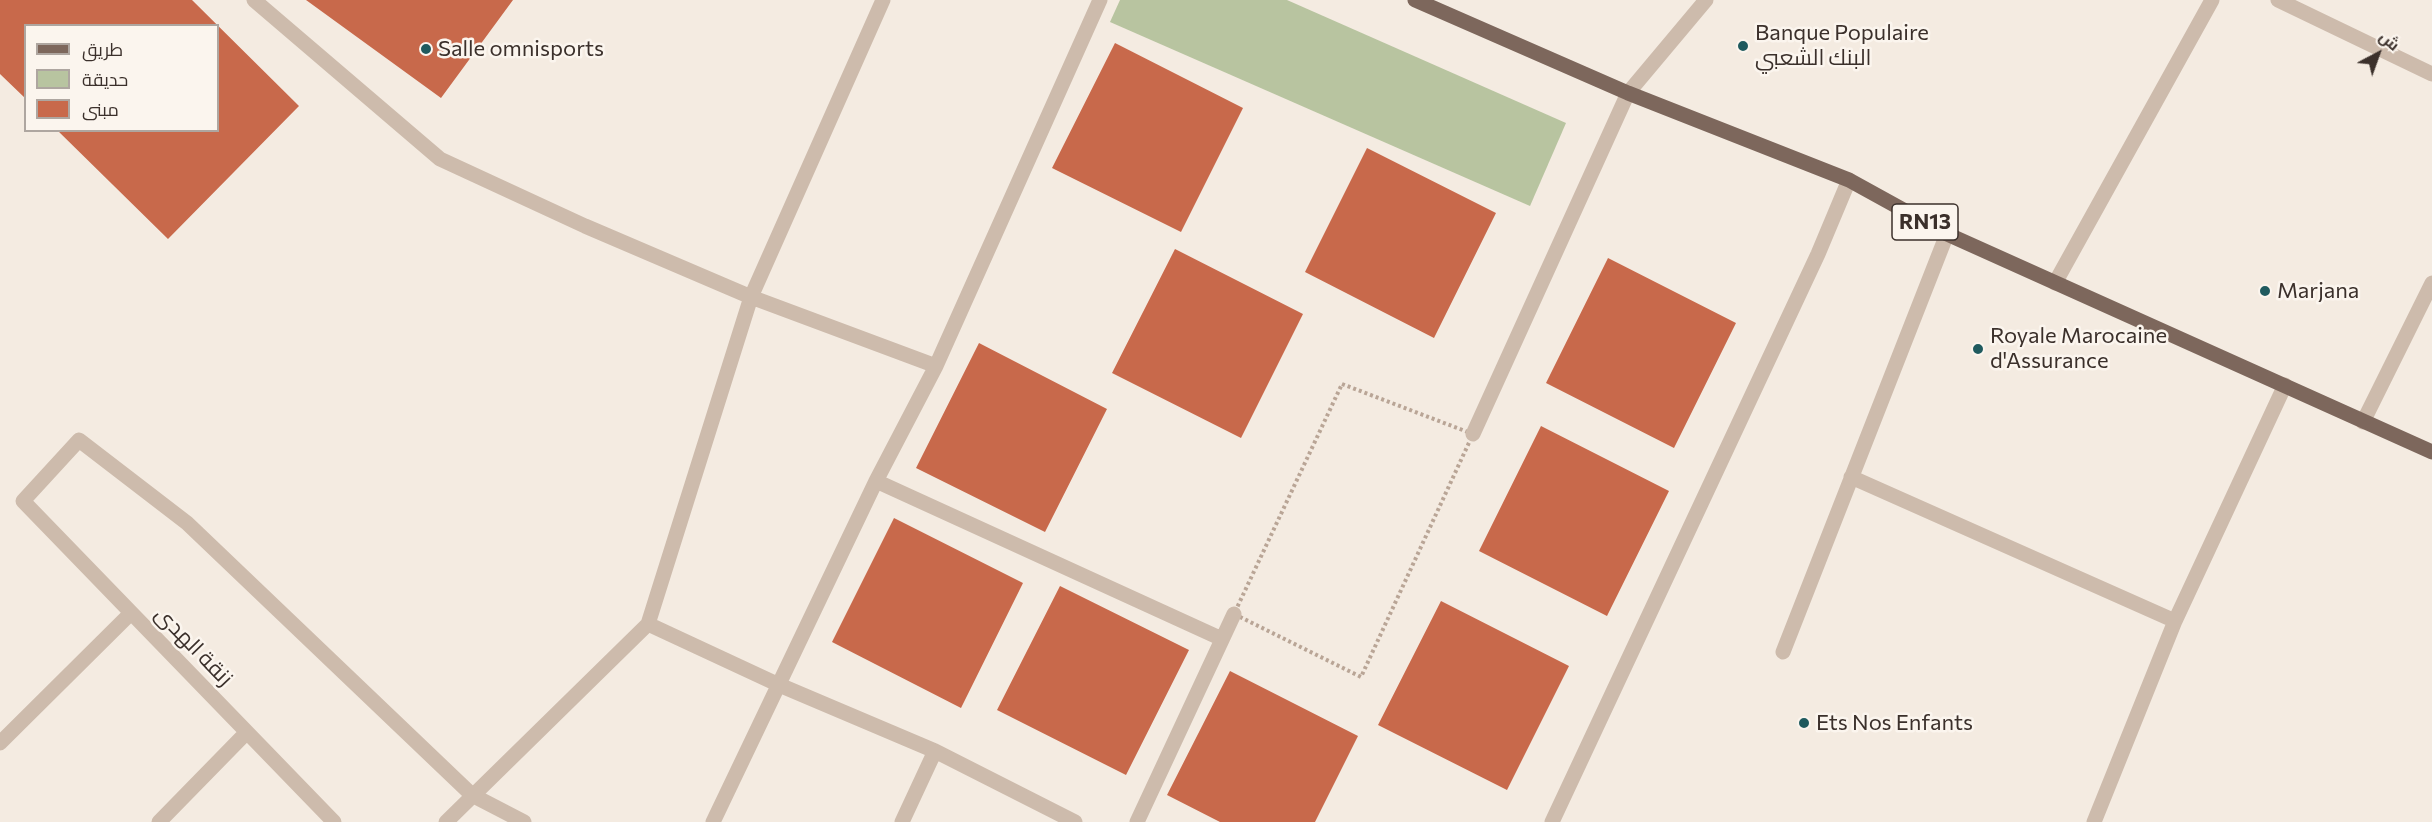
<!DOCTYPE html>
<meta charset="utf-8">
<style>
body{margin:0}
#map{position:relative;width:2432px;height:822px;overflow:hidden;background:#f4ebe1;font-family:Commissioner,Cairo,sans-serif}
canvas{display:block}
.legend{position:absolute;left:24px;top:24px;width:195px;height:108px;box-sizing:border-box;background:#fbf5ee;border:2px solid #aea6a0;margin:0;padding:8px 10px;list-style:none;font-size:18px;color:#3b302b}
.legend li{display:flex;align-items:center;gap:12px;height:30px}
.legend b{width:30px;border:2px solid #aea6a0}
.north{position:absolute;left:2348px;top:24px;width:60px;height:60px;-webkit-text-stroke:4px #fbf5ee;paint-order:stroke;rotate:41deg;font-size:16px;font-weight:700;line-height:24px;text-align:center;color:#3b302b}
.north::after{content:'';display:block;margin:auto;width:21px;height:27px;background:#3b302b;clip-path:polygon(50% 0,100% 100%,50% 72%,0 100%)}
</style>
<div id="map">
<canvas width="2432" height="822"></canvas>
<ul class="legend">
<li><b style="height:8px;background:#7d675c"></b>طريق</li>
<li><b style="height:16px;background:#b8c4a0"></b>حديقة</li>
<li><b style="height:16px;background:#c8694b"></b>مبنى</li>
</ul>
<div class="north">ش</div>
</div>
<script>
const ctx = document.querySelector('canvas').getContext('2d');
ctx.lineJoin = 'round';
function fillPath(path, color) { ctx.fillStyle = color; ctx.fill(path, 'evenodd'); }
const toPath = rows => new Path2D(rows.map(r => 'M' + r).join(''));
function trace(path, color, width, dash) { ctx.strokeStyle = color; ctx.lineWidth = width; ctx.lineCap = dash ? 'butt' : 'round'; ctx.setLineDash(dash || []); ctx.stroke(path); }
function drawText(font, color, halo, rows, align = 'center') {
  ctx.font = font + ' Commissioner,Cairo,sans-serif'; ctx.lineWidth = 5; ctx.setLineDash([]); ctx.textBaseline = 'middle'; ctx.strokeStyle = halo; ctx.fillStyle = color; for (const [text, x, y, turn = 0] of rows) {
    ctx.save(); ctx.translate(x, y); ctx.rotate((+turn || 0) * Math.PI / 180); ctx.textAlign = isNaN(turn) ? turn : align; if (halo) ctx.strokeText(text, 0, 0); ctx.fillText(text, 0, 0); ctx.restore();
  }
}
fillPath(toPath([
 [1120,0,1287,0,1566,123,1530,206,1110,22]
]), '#b8c4a0');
fillPath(toPath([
 [0,0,192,0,299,106,168,239,57,130,218,130,218,26,26,26,26,99,0,74],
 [306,0,513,0,441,98],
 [1115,43,1243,108,1181,232,1052,168],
 [1367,148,1496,213,1434,338,1305,272],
 [1175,249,1303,314,1241,438,1112,373],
 [1608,258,1736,323,1674,448,1546,383],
 [979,343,1107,409,1045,532,916,468],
 [1541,426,1669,491,1607,616,1479,551],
 [894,518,1023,583,961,708,832,642],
 [1060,586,1189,650,1126,775,997,710],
 [1441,601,1569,666,1507,790,1378,725],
 [1230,671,1358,736,1315,822,1220,822,1167,795]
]), '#c8694b');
trace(toPath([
 [1342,384,1473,434,1361,677,1234,614,1342,384]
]), '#b9a596', 4, [3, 3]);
trace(toPath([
 [254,0,440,159,585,226,751,297,936,366],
 [2278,0,2432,74],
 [2055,283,2212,0],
 [2363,422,2432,283],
 [1473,434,1628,93,1706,0],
 [1851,477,2175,621],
 [876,481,1222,639],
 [648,624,777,684,935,751,1075,822],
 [1783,652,1947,234],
 [0,743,131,613],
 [159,822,247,732],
 [334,822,23,501,79,440,187,523,472,795,524,822],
 [446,822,648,624,751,297,883,0],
 [713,822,876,481,936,366,1100,0],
 [902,822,935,751],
 [1137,822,1234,614],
 [1552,822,1818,254,1849,180],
 [2094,822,2175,621,2285,385]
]), '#cdbbac', 15);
trace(toPath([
 [1415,0,1628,93,1849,180,1947,234,2432,452]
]), '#7d675c', 15);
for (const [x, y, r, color] of [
 [1743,46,6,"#1f5a5e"],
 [426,49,6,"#1f5a5e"],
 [2265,291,6,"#1f5a5e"],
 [1978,349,6,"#1f5a5e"],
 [1804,723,6,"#1f5a5e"]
]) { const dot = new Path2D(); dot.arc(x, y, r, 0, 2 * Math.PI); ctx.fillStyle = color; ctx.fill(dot); trace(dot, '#fbf5ee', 2); }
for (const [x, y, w] of [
 [1925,222,66]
]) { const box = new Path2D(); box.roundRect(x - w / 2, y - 18, w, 36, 4.5); ctx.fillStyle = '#fbf5ee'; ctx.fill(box); trace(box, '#3b302b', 1.5); }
drawText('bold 21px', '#3b302b', null, [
 ["RN13",1925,222]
]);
drawText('22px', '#3b302b', '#fbf5ee', [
 ["Banque Populaire",1755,33],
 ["البنك الشعبي",1755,58],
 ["Salle omnisports",438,49],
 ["Marjana",2277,291],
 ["Royale Marocaine",1990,336],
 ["d'Assurance",1990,361],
 ["Ets Nos Enfants",1816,723]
], 'left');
drawText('22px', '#3b302b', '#fbf5ee', [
 ["زنقة الهدى",194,646,46]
]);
</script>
